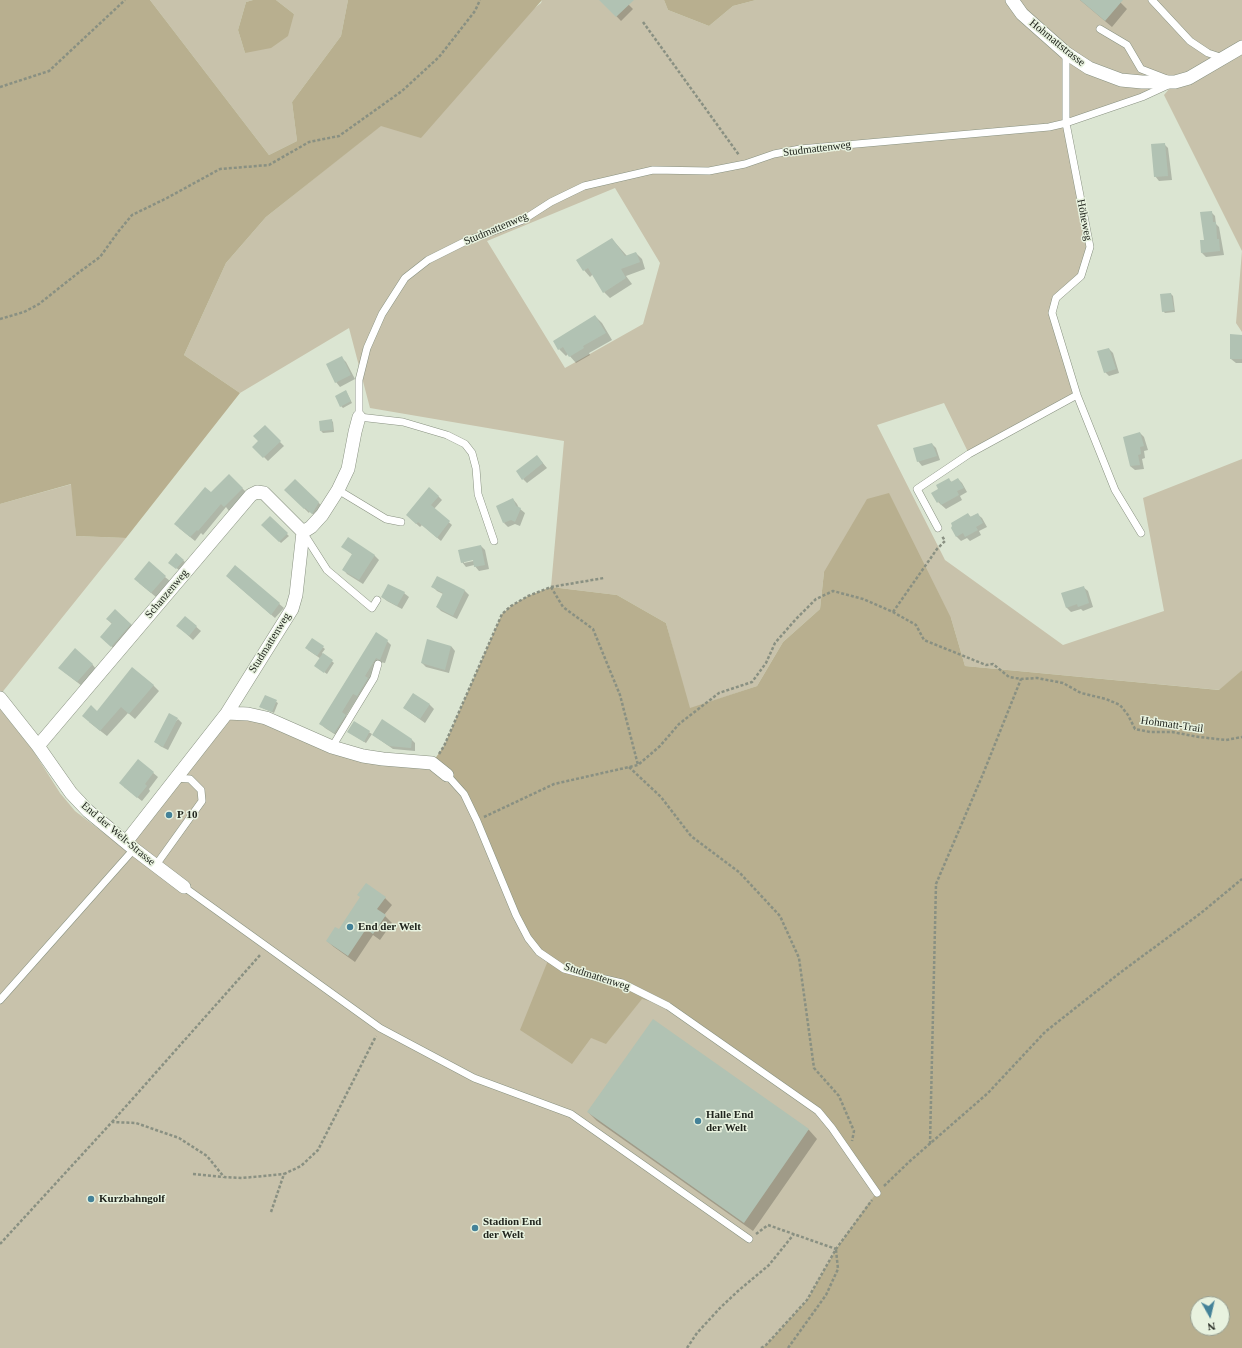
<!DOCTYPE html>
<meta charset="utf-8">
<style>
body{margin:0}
#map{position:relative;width:1242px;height:1348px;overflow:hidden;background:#dbe5d2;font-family:Georgia,serif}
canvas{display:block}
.north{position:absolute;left:1190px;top:1296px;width:40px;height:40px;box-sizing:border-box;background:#e8f2df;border:1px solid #98a092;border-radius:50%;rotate:172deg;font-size:11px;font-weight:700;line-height:16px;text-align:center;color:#21251e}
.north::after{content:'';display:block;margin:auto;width:14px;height:18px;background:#448298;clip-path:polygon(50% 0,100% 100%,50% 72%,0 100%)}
</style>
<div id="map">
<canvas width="1242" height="1348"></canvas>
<div class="north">N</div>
</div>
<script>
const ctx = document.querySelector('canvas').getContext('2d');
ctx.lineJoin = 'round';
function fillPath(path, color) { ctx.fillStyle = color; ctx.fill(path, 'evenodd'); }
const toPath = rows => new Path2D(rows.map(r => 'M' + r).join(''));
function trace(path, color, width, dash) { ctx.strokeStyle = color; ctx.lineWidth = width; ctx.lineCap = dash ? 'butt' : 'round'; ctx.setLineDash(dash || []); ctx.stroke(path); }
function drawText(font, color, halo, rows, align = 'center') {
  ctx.font = font + ' Georgia,serif'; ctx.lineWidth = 3; ctx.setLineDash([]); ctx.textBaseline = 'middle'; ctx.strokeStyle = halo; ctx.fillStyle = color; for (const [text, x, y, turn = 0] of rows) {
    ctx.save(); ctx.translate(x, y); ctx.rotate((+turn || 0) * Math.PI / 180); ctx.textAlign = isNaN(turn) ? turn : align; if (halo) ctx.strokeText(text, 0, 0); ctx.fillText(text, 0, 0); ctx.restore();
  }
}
fillPath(toPath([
 [150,0,253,0,246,2,238,30,245,53,294,14,276,0,348,0,341,36,292,102,297,141,269,155],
 [542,0,664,0,668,10,709,26,733,6,756,0,1242,0,1242,332,1236,323,1242,251,1164,95,1174,83,1066,123,1090,247,1081,276,1056,298,1052,313,1077,395,969,454,944,403,877,425,945,560,1063,645,1164,611,1143,498,1242,459,1242,670,1220,690,965,666,951,618,824,572,820,609,783,642,757,686,689,709,666,623,617,595,551,587,564,441,370,408,349,328,240,393,184,355,226,263,266,217,381,125,541,3],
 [615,188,660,263,643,324,565,368,487,241],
 [72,484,76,536,126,538,0,695,0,504],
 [0,709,32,749,60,793,75,811,130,853,126,842,227,713,248,714,332,747,432,763,464,794,592,1038,606,1043,642,998,668,1006,818,1111,877,1193,836,1249,807,1300,766,1345,761,1348,0,1348]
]), '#c8c2ab');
fillPath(toPath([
 [0,0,150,0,269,155,297,141,292,102,341,36,348,0,542,0,421,138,381,126,266,217,226,263,184,355,240,393,126,538,76,536,71,484,0,504],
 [253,0,276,0,294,14,288,36,271,48,245,53,238,30,246,2],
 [664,0,756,0,733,6,709,26,668,10],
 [889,493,951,618,965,666,1219,690,1242,670,1242,1348,761,1348,766,1345,807,1300,836,1249,877,1192,818,1111,668,1006,642,999,606,1044,591,1038,572,1064,520,1030,549,958,528,938,464,794,432,763,444,746,502,614,511,606,528,596,551,587,617,595,666,623,690,708,757,686,783,642,820,609,824,572,867,499],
 [1198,1304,1222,1304,1222,1328,1198,1328]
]), '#b8af8f');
fillPath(toPath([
 [601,0,624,0,633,9,621,21],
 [1080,0,1118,0,1127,9,1112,27],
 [1164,144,1168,148,1172,180,1159,181,1155,176],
 [1211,212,1215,216,1216,224,1219,227,1224,255,1206,257,1202,253],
 [612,239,627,256,636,253,642,259,645,269,626,276,632,284,610,298,604,292,593,274,590,277,584,270],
 [1171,294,1173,296,1175,312,1165,313,1163,311],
 [595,316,602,323,612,340,589,353,590,355,576,363,568,354,566,356,559,349],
 [1242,337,1242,363,1236,363,1231,359],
 [1109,349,1113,353,1119,373,1109,376,1105,372],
 [342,358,346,362,355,379,340,387,336,382],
 [346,391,352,403,343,408,341,406],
 [331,420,333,422,334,432,323,433,321,431],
 [265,427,284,446,268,461,254,447,259,441],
 [1140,433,1144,437,1148,450,1144,451,1145,458,1142,459,1144,469,1135,470,1130,466],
 [932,444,936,448,940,460,922,466,918,461],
 [537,456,547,468,527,483,523,479],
 [229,475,247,493,229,511,226,507,203,535,201,533,195,541,179,528],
 [958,479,962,483,967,492,960,496,962,500,946,509,938,502,949,480,952,482],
 [295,480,323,507,316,518,310,511,309,513,285,490],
 [438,496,442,500,434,509,452,525,441,541,422,525,420,527,411,519],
 [513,499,517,504,519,508,525,513,520,526,515,524,508,527,504,523],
 [968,514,971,517,977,514,982,518,987,527,979,531,981,535,970,541,967,538,961,541,957,537,952,528],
 [270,518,289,536,281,543,263,525],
 [348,538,375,556,379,560,363,584,347,574,343,569,353,555,343,547],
 [481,546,485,550,489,569,479,571,474,565,466,567,462,562],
 [477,558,478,560,464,563,464,561],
 [176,555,185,562,179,570,170,563],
 [235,566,284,608,275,618,231,580],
 [165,577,170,581,156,597,139,583],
 [437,577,465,591,469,595,457,619,441,611,437,607,443,594,437,591,433,587],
 [1083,587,1088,591,1093,607,1083,611,1081,609,1071,612,1067,608,1062,594],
 [404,593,409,597,402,609,387,601,382,597],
 [185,617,201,631,193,640,182,630],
 [107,619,131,624,135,629,116,650,105,641,112,624],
 [313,639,325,649,322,653,334,663,327,674,317,667,321,659,308,650],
 [387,641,391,645,385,663,380,662,346,716,349,720,339,737,325,728,321,724],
 [451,646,455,651,449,673,426,667,422,663],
 [92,664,96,669,82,686,64,672],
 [153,685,159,691,135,719,128,713,107,736,89,722,97,712],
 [413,694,430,705,434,709,425,723,404,708],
 [266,696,278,703,274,713,260,707],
 [178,719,182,723,168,750,160,746,156,742],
 [354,723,372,734,366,743,350,733],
 [373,735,412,740,415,743,415,751,393,749],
 [138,760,158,777,149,789,150,791,142,801,124,787],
 [385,898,392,905,384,915,392,923,380,940,373,935,355,962,334,947,327,941],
 [653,1021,809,1130,817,1139,753,1231,597,1121,588,1112]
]), '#0003');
fillPath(toPath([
 [599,0,634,0,616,17],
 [1080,0,1123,0,1105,21],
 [1165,143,1168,176,1154,177,1151,144],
 [1212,211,1213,222,1216,222,1217,239,1219,239,1220,251,1201,253,1200,240,1204,240,1200,212],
 [612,238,625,256,636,252,640,262,621,269,626,278,603,293,588,268,583,271,576,260],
 [1171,293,1174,310,1162,312,1160,294],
 [595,315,606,333,583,346,584,348,569,357,563,347,558,350,553,341],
 [1230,334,1242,335,1242,359,1230,359],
 [1109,348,1116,369,1104,373,1097,351],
 [342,356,351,375,335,383,326,364],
 [346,390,351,401,340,407,335,396],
 [332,419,333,430,320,431,319,421],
 [265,425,281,441,263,458,252,447,258,441,253,436],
 [1140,432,1144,446,1140,447,1141,454,1138,455,1140,465,1130,466,1123,437],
 [932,443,937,456,917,462,913,448],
 [537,455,543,463,522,480,516,471],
 [229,474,243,488,224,507,221,504,198,531,197,530,190,537,174,524,205,487,211,492],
 [949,478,951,482,958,478,964,488,957,491,959,495,941,505,939,501,937,503,931,493,938,489,936,485],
 [295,479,319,502,312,514,305,508,304,509,284,490],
 [429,487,439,496,431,505,450,521,437,538,418,522,416,524,406,515],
 [513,498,516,506,521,508,515,522,511,520,503,523,496,506],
 [968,513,970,517,978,513,983,523,976,527,978,530,965,537,963,533,956,537,951,528,952,526,951,523],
 [270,516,288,533,279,542,261,525],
 [348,537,375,555,359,580,342,570,352,554,341,547],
 [481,545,485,565,474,567,473,560,461,563,458,550],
 [176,553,184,560,176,569,168,563],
 [149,561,166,576,151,593,134,579],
 [235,565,280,603,271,615,226,576],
 [437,576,465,590,453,616,436,607,443,593,431,587],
 [388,584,405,592,397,606,381,597],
 [1084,586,1089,603,1078,607,1077,604,1066,608,1061,593],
 [115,609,131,624,111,647,100,637,112,623,106,619],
 [185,616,197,626,189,636,176,626],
 [376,632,388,640,380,660,376,658,365,676,368,678,357,696,353,694,342,712,346,715,334,733,319,724],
 [312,638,324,646,317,656,305,648],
 [427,639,451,646,445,670,421,663],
 [75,648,93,664,77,682,58,668],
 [323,653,333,660,324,673,314,666],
 [132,667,154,685,129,714,121,707,100,731,82,716,91,705,97,711],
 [413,693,430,704,420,719,403,708],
 [265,695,277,700,272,712,259,707],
 [169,713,178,718,163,747,154,742],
 [382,719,412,739,411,748,389,746,372,735],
 [354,721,370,731,364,742,347,732],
 [138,759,154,772,145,784,147,786,137,798,119,783],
 [366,883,386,897,377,909,386,915,373,934,366,929,348,956,326,941,335,927,339,929,360,897,357,895],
 [653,1019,809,1129,744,1223,587,1112]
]), '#b1c2b3');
const lane = toPath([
 [1152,0,1190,41,1208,53,1223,58],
 [1100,29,1127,45,1141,69,1167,79],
 [1066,53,1066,123,1090,247,1081,276,1056,298,1052,313,1077,395,1115,490,1141,533],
 [338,490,386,519,401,522],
 [938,528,917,489,969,454,1077,395],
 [304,534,327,570,372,608,377,600],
 [494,541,478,494,476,468,472,453,465,444,447,435,403,422,359,417,359,380,367,348,382,314,405,278,428,260,464,242,523,220,551,202,584,186,653,170,709,171,745,164,774,154,800,149,1049,127,1066,123,1142,97,1168,85],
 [332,747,374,678,378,664],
 [447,775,464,794,477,821,516,915,528,938,539,952,564,969,583,974,622,983,668,1006,818,1111,832,1128,877,1193],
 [156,865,202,801,201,790,190,779,175,778],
 [184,887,380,1028,474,1078,571,1114,749,1239],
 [0,1000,134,849]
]);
const street = toPath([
 [1012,0,1022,14,1066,53,1089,68,1121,80,1142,82,1175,82,1189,78,1242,47],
 [0,698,38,746,71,793,88,811,134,849,184,887],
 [227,713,248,714,266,718,332,747,363,756,383,759,432,763,447,775],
 [38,746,251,495,257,492,264,493,303,532],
 [126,842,227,713,292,609,296,595,303,532,311,527,322,515,338,490,348,469,355,432,359,417]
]);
trace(lane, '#889180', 8);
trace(street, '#889180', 14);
trace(toPath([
 [643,22,739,155],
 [0,87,49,71,125,0],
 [0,319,24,312,39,304,78,273,100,257,118,232,132,215,167,198,220,169,269,165,309,142,339,136,402,91,439,57,475,11,480,0],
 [551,587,563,607,593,629,620,695,638,765],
 [893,612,937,549,945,541,942,536],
 [439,754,444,746,502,614,511,606,528,596,551,587,604,578],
 [629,767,661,797,691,836,739,872,780,916,799,958,814,1068,839,1096,854,1131,852,1141],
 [484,817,554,784,638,765,660,746,679,724,719,693,752,682,766,663,775,643,796,619,816,599,833,591,863,599,893,612,916,625,924,640,986,665,993,664,1009,677,1021,679,1037,678,1063,683,1081,693,1106,699,1120,705,1128,715,1135,729,1150,732,1172,732,1199,737,1226,740,1242,737],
 [112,1122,261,954],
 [930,1144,936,884,983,774,1021,679],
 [193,1174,223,1177],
 [884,1186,910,1161,988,1093,1045,1032,1121,972,1201,913,1242,879],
 [271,1212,284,1174,301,1166,318,1150,376,1036],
 [756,1234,768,1225,836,1249],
 [0,1244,112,1122,136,1123,179,1138,207,1156,224,1177,242,1178,284,1174],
 [687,1348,697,1333,720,1308,738,1291,769,1265,794,1234],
 [761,1348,766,1345,807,1300,836,1249,872,1200],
 [788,1348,826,1295,838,1269,836,1250]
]), '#899082', 2.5, [3, 2]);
trace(lane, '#fff', 7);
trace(street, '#fff', 13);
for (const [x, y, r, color] of [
 [169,815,4,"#448298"],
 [350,927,4,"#448298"],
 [698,1121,4,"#448298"],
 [91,1199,4,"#448298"],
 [475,1228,4,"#448298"]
]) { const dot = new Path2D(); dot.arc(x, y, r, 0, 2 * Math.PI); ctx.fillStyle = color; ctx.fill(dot); trace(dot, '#e8f2df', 1.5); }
drawText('11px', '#21251e', '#e8f2df', [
 ["Hohmattstrasse",1057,43,39],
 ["Studmattenweg",817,149,-7],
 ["Höheweg",1084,220,79],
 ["Studmattenweg",496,229,-23],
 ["Schanzenweg",167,594,-50],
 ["Studmattenweg",270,643,-58],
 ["Hohmatt-Trail",1172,725,8],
 ["End der Welt-Strasse",118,834,40],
 ["Studmattenweg",597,977,18]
]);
drawText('bold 11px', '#21251e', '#e8f2df', [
 ["P 10",177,815],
 ["End der Welt",358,927],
 ["Halle End",706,1115],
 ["der Welt",706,1128],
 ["Kurzbahngolf",99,1199],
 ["Stadion End",483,1222],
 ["der Welt",483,1235]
], 'left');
</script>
